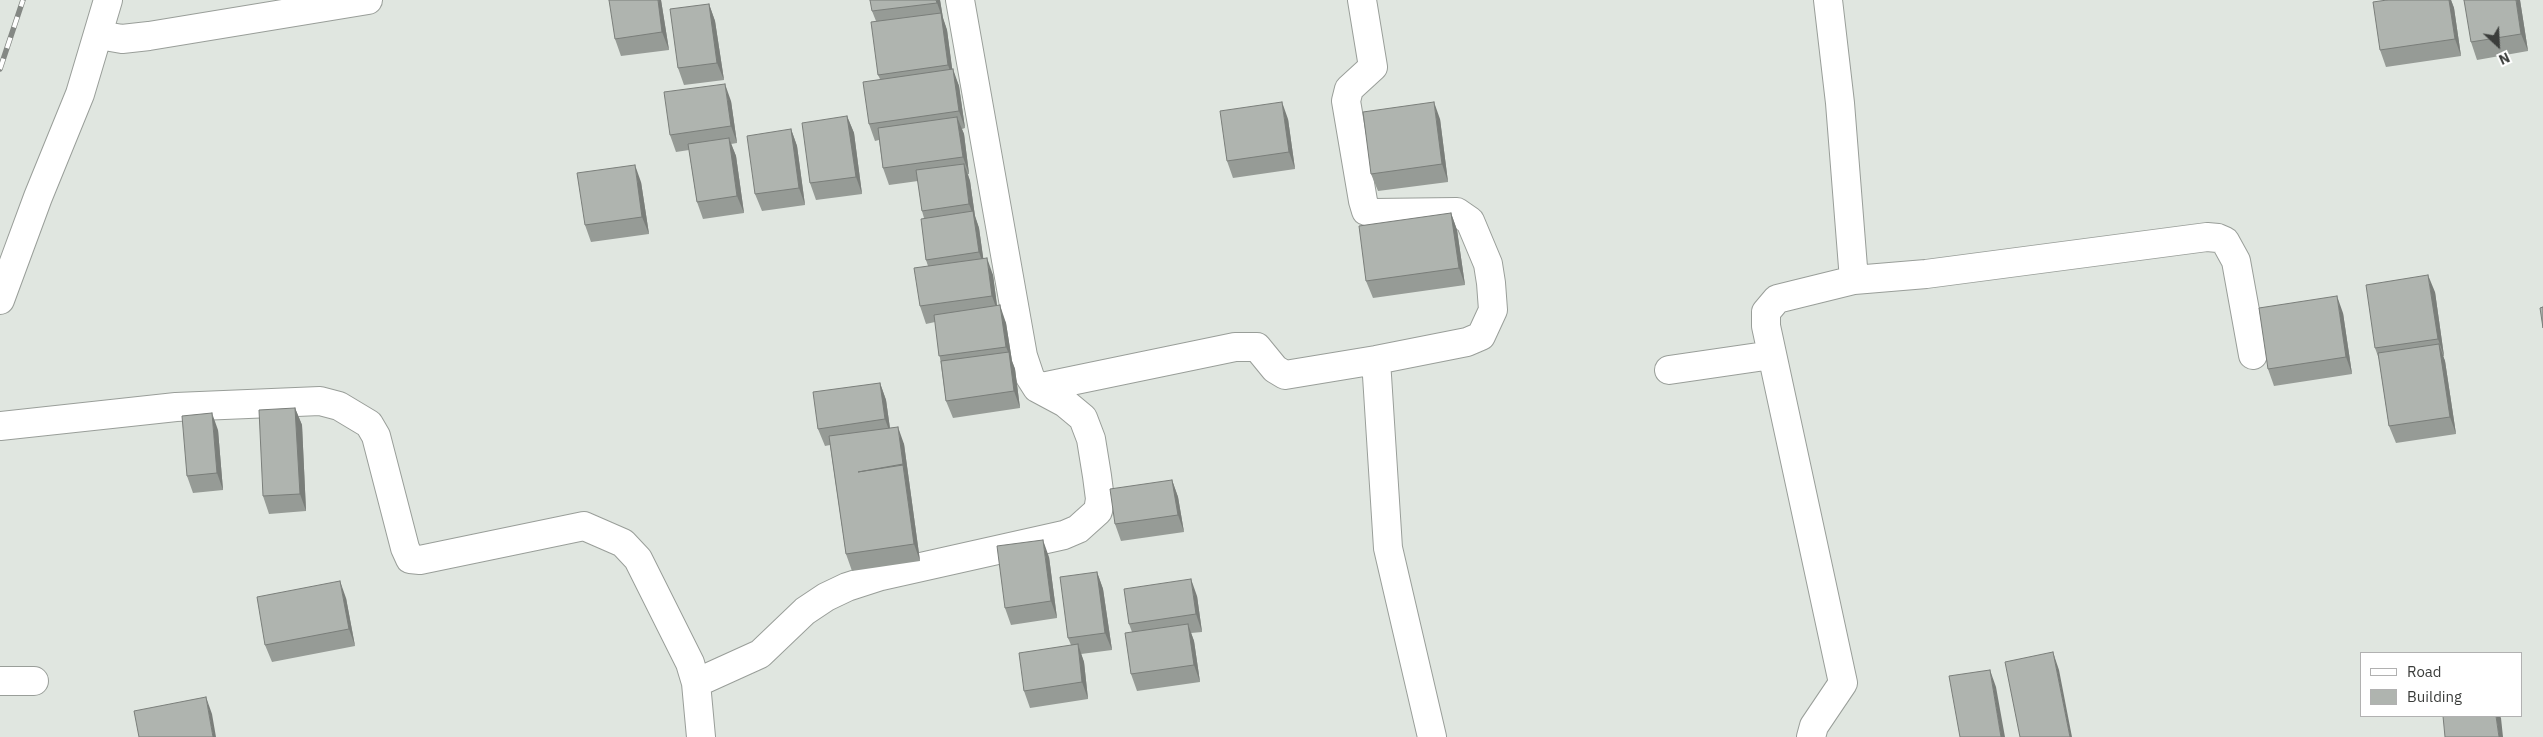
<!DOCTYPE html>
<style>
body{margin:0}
#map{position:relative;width:2543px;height:737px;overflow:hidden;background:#e0e6e0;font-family:"IBM Plex Sans",sans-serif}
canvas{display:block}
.legend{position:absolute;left:2360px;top:652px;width:162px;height:65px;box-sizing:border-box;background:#fff;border:1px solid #b1b1b1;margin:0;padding:6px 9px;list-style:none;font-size:15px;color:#3b3d3b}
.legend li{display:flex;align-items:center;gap:10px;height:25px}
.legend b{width:25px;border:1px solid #b1b1b1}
.north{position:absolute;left:2473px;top:20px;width:50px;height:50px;-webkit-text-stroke:4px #fff;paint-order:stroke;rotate:155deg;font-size:14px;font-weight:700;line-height:20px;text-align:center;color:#3b3d3b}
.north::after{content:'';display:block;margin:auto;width:18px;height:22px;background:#3b3d3b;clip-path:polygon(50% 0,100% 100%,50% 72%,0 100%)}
</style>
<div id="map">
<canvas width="2543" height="737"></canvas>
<ul class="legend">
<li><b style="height:6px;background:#fff"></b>Road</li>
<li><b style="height:14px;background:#afb4af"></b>Building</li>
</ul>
<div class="north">N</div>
</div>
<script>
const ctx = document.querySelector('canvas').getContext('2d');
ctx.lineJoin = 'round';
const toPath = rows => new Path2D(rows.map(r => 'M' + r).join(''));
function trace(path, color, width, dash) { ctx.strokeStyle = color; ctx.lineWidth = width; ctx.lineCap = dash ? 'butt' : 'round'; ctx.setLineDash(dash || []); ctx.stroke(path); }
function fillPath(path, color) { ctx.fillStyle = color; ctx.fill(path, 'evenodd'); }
const minor = toPath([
 [1828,0,1840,103,1854,280],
 [99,35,122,39,149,36,368,0],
 [0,300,38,197,80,94,108,0],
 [1376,360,1388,548,1432,737],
 [1669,370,1772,355],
 [1037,388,1235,347,1257,347,1275,369,1285,375,1376,360,1467,342,1481,336,1493,310,1491,283,1488,264,1470,221,1457,212,1374,213,1366,211,1363,201,1346,101,1349,89,1373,67,1362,0],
 [0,426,176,407,320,401,339,406,369,424,376,436,405,548,410,559,420,560,584,526,623,543,638,559,690,663,696,683,701,737],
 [0,681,34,681],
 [696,683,760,654,805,611,826,597,847,587,881,576,1064,535,1078,529,1098,511,1100,499,1097,476,1091,439,1083,418,1065,403,1037,388,1030,377,1023,356,960,0],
 [1811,737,1814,726,1843,683,1766,326,1766,312,1777,299,1854,280,1926,274,2207,237,2218,238,2225,241,2236,261,2253,355]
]);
trace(minor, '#999e99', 30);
trace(minor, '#fff', 28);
const rail = toPath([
 [0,69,23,0]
]);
trace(rail, '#848884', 5.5);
trace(rail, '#fff', 4, [11]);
fillPath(toPath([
 [661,0,669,50,621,56,615,39],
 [940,0,943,18,947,30,952,69,959,86,965,128,962,129,964,134,969,174,968,174,970,181,975,216,979,228,983,258,993,275,997,306,1006,323,1012,361,1015,369,1020,408,953,418,946,401,935,322,926,324,920,306,928,266,926,260,924,218,922,211,918,181,889,185,883,168,879,140,875,141,869,124,880,79,878,75,876,21,872,11],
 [2387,0,2451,0,2454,8,2461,56,2386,67,2380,50],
 [2520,0,2528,51,2477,60,2471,42],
 [709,4,715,21,724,80,684,85,678,68],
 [731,101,737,143,731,144,736,156,744,213,703,219,697,202,689,150,676,152,670,135],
 [847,116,854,133,862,194,816,200,810,183],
 [1288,119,1295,169,1233,178,1227,161],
 [1440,119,1448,182,1378,191,1371,174],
 [791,129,797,146,805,205,762,211,755,194],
 [641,182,649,234,591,242,585,225],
 [1451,213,1457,230,1465,285,1373,298,1366,281],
 [2435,292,2444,356,2443,356,2445,361,2456,434,2396,443,2389,426,2379,359,2375,348],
 [2343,313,2352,374,2274,386,2268,369],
 [880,383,886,400,890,428,904,444,920,561,852,571,846,554,830,445,825,446,818,429],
 [295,408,302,425,306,511,269,514,263,496],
 [218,430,223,490,193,493,187,476],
 [1172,480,1178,497,1184,532,1121,541,1115,524],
 [1049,557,1057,618,1011,625,1005,608],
 [1097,572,1103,589,1112,650,1081,654,1084,662,1088,699,1030,708,1024,691,1071,645,1068,638],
 [1197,596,1202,632,1191,633,1194,641,1200,682,1137,691,1131,674,1132,632,1129,624],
 [346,598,355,646,272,662,265,645]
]), '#969b96');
fillPath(toPath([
 [658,0,661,0,669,50,662,32],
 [936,0,940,0,943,18,947,30,954,82,948,65,941,14],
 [2449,0,2451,0,2454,8,2461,56,2455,39],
 [2516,0,2520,0,2528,51,2521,34],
 [709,4,715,21,724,80,717,63],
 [953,69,959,86,965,128,959,111],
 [725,84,731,101,737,143,731,126],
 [1282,102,1288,119,1295,169,1289,152],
 [1434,102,1440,119,1448,182,1442,164],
 [847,116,854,133,862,194,856,177],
 [957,117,964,134,969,174,963,157],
 [791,129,797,146,805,205,799,188],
 [729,138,736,156,744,213,737,196],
 [964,164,970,181,975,216,979,228,985,270,979,252,974,217,969,204],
 [635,165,641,182,649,234,642,217],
 [1451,213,1457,230,1465,285,1459,268],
 [987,258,993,275,998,313,992,296],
 [2428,275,2435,292,2444,356,2438,339],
 [2337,296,2343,313,2352,374,2346,357],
 [1000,305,1006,323,1012,361,1015,369,1020,408,1014,391,1009,354,1006,347],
 [2439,344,2445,361,2456,434,2450,417],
 [880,383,886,400,891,436,885,419],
 [295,408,302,425,306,511,300,494],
 [212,413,218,430,223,490,217,473],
 [898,427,904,444,920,561,914,544],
 [1172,480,1178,497,1184,532,1178,515],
 [1043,540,1049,557,1057,618,1051,601],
 [1097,572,1103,589,1112,650,1105,633],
 [1191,579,1197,596,1202,632,1196,614],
 [340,581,346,598,355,646,349,629],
 [1188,624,1194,641,1200,682,1194,665],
 [1078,644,1084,662,1088,699,1082,682],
 [2053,652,2059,670,2072,737,2070,737],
 [1990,670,1996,687,2005,737,2001,737],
 [206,697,212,714,216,737,213,737],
 [2496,716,2500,716,2501,718,2503,737,2499,737]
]), '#7a7e7a');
const building = toPath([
 [609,0,658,0,662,32,615,39,609,0],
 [870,0,936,0,937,3,872,11,870,0],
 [2387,0,2449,0,2455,39,2380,50,2373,2,2387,0],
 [2464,0,2516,0,2521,34,2471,42,2464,0],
 [709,4,717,63,678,68,670,9,709,4],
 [941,13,948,65,878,75,871,22,941,13],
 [953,69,959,111,869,124,863,82,953,69],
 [725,84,731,126,670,135,664,92,725,84],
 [1282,102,1289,152,1227,161,1220,111,1282,102],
 [1434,102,1442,164,1371,174,1363,112,1434,102],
 [847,116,856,177,810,183,802,123,847,116],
 [957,117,963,157,883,168,878,128,957,117],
 [791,129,799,188,755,194,747,136,791,129],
 [729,138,737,196,697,202,688,144,729,138],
 [964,164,969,204,922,211,916,170,964,164],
 [635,165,642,217,585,225,577,173,635,165],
 [973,211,979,252,926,260,921,219,973,211],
 [1451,213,1459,268,1366,281,1359,226,1451,213],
 [987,258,992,296,920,306,914,268,987,258],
 [2428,275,2438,339,2375,348,2366,285,2428,275],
 [2337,296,2346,357,2268,369,2259,308,2337,296],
 [1000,305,1006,347,939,356,934,315,1000,305],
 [2543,307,2543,328,2540,308,2543,307],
 [2439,344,2450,417,2389,426,2378,353,2439,344],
 [1009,352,1014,391,946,401,941,361,1009,352],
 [880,383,885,419,818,429,813,392,880,383],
 [295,408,300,494,263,496,259,410,295,408],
 [212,413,217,473,187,476,182,416,212,413],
 [898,427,903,464,858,472,903,465,914,544,846,554,829,436,898,427],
 [1172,480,1178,515,1115,524,1110,489,1172,480],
 [1043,540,1051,601,1005,608,997,546,1043,540],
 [1097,572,1105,633,1068,638,1060,577,1097,572],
 [1191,579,1196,614,1129,624,1124,589,1191,579],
 [340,581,349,629,265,645,257,597,340,581],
 [1188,624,1194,665,1131,674,1125,633,1188,624],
 [1078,644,1082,682,1024,691,1019,653,1078,644],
 [2053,652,2070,737,2020,737,2005,662,2053,652],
 [1990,670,2001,737,1960,737,1949,676,1990,670],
 [206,697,213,737,139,737,134,711,206,697],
 [2443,716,2496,716,2499,737,2445,737,2443,716]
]);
fillPath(building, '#afb4af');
trace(building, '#7a7e7a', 1);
</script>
